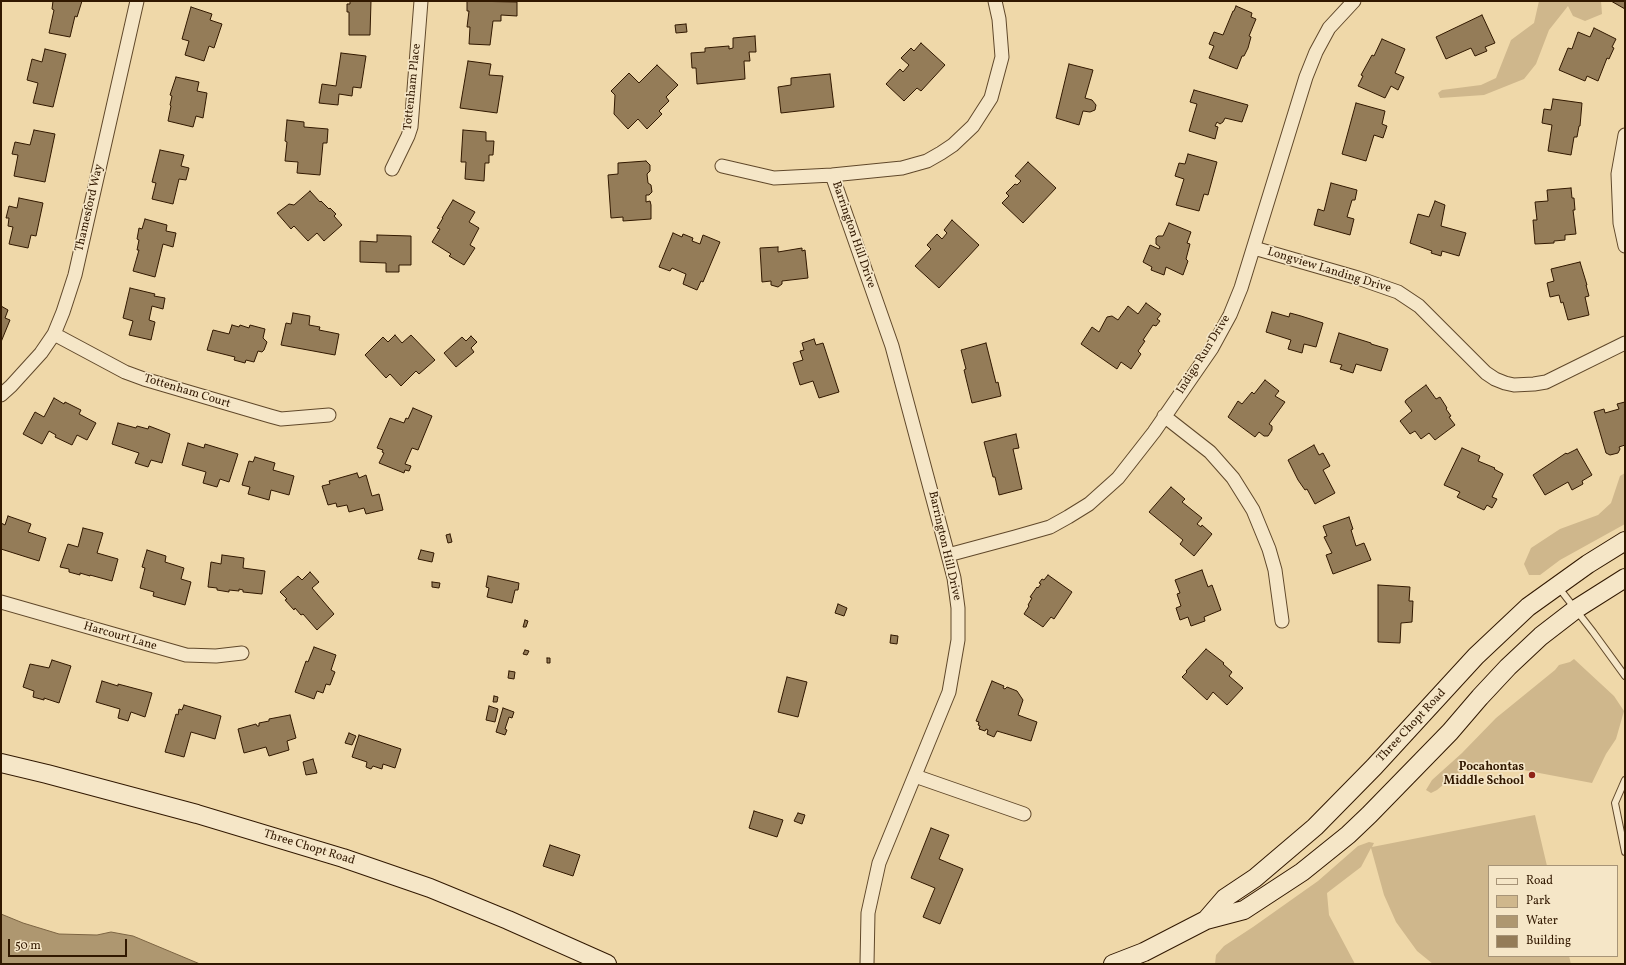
<!DOCTYPE html>
<style>
body{margin:0}
#map{position:relative;width:1626px;height:965px;overflow:hidden;background:#efd8a9;font-family:Vollkorn,serif}
canvas{display:block}
.frame{position:absolute;inset:0;border:2px solid #311800;pointer-events:none}
.legend{position:absolute;left:1488px;top:865px;width:130px;height:92px;box-sizing:border-box;background:#f5e6c7;border:1px solid #a79477;margin:0;padding:5px 7px;list-style:none;font-size:12px;color:#311800}
.legend li{display:flex;align-items:center;gap:8px;height:20px}
.legend b{width:20px;border:1px solid #a79477}
.scale{position:absolute;left:8px;top:939px;width:119px;height:18px;box-sizing:border-box;border:2px solid #311800;border-top:0;padding-left:5px;font-size:12px;line-height:14px;white-space:nowrap;color:#311800;-webkit-text-stroke:3px #f5e6c7;paint-order:stroke}
</style>
<div id="map">
<canvas width="1626" height="965"></canvas>
<div class="frame"></div>
<ul class="legend">
<li><b style="height:5px;background:#f5e6c7"></b>Road</li>
<li><b style="height:11px;background:#cfb78c"></b>Park</li>
<li><b style="height:11px;background:#ae9770"></b>Water</li>
<li><b style="height:11px;background:#947c58"></b>Building</li>
</ul>
<div class="scale">50 m</div>
</div>
<script>
const ctx = document.querySelector('canvas').getContext('2d');
ctx.lineJoin = 'round';
function fillPath(path, color) { ctx.fillStyle = color; ctx.fill(path, 'evenodd'); }
const toPath = rows => new Path2D(rows.map(r => 'M' + r).join(''));
function trace(path, color, width, dash) { ctx.strokeStyle = color; ctx.lineWidth = width; ctx.lineCap = dash ? 'butt' : 'round'; ctx.setLineDash(dash || []); ctx.stroke(path); }
function drawText(font, color, halo, rows, align = 'center') {
  ctx.font = font + ' Vollkorn,serif'; ctx.lineWidth = 3.5; ctx.setLineDash([]); ctx.textBaseline = 'middle'; ctx.strokeStyle = halo; ctx.fillStyle = color; for (const [text, x, y, turn = 0] of rows) {
    ctx.save(); ctx.translate(x, y); ctx.rotate((+turn || 0) * Math.PI / 180); ctx.textAlign = isNaN(turn) ? turn : align; if (halo) ctx.strokeText(text, 0, 0); ctx.fillText(text, 0, 0); ctx.restore();
  }
}
fillPath(toPath([
 [1539,1,1601,1,1602,14,1585,21,1573,16,1568,6,1549,30,1536,64,1524,79,1484,95,1440,98,1438,93,1442,90,1481,85,1496,78,1511,40,1534,23],
 [1625,473,1625,524,1560,560,1540,575,1529,575,1524,564,1531,548,1560,529,1598,515,1611,503,1620,476],
 [1574,659,1614,696,1624,711,1616,739,1606,754,1592,783,1518,769,1480,768,1467,769,1456,774,1437,790,1431,793,1426,790,1432,780,1462,753,1496,718,1555,670,1559,665,1570,662],
 [1535,815,1547,866,1489,866,1489,956,1569,956,1571,964,1433,964,1417,951,1396,922,1384,895,1371,848,1361,867,1327,893,1329,915,1355,964,1215,964,1216,955,1224,946,1253,927,1318,881,1358,846,1369,842,1374,843,1372,847]
]), '#cfb78c');
const water = toPath([
 [1,914,23,923,59,934,97,935,111,932,133,936,200,964,1,964,1,914]
]);
fillPath(water, '#ae9770');
trace(water, '#7c6443', 1);
const building = toPath([
 [53,1,82,1,77,17,75,16,70,37,49,33,54,10,52,9,53,1],
 [350,1,371,1,370,35,349,35,349,12,347,12,347,4,350,4,350,1],
 [467,1,517,2,517,16,501,15,501,21,493,21,490,45,469,44,470,27,467,27,469,11,467,11,467,1],
 [1611,1,1625,1,1625,9,1611,1],
 [1236,6,1252,13,1251,17,1256,19,1249,36,1251,37,1248,48,1244,56,1242,56,1237,69,1209,58,1214,46,1209,44,1214,32,1223,35,1233,11,1234,11,1236,6],
 [191,7,212,14,210,20,222,24,214,48,209,46,204,61,185,55,189,41,182,39,191,7],
 [1482,15,1495,43,1485,47,1487,51,1475,56,1471,48,1446,59,1436,37,1482,15],
 [686,24,687,32,676,33,675,25,686,24],
 [1594,28,1616,39,1612,47,1614,48,1609,59,1607,58,1598,81,1587,76,1585,81,1559,70,1568,48,1572,49,1578,32,1590,37,1594,28],
 [755,36,756,52,749,52,750,61,744,61,745,79,697,84,696,68,692,68,691,53,705,52,705,48,729,46,729,49,733,48,733,38,755,36],
 [1382,39,1405,49,1395,73,1404,77,1398,90,1391,86,1385,98,1358,86,1363,76,1361,75,1372,55,1374,56,1382,39],
 [921,43,945,65,921,91,917,88,904,101,886,84,900,69,903,72,909,65,901,58,911,48,914,51,921,43],
 [45,49,66,54,53,107,33,103,38,83,27,80,32,59,42,62,45,49],
 [341,53,366,56,361,88,353,87,352,96,339,94,338,105,319,103,322,84,336,86,341,53],
 [468,61,491,64,489,75,503,76,497,113,460,108,468,61],
 [1069,64,1093,70,1085,98,1092,100,1096,105,1095,110,1090,112,1083,111,1079,125,1056,118,1069,64],
 [657,65,678,85,666,97,669,101,659,111,662,114,647,129,638,119,628,129,614,114,615,95,611,91,629,73,639,83,657,65],
 [830,74,834,107,781,113,778,87,791,85,791,78,830,74],
 [176,77,199,82,197,91,207,93,203,118,196,116,193,127,168,121,171,106,170,105,172,96,170,95,176,77],
 [1194,90,1248,105,1242,122,1225,118,1223,122,1220,124,1217,122,1215,126,1218,127,1215,139,1189,131,1197,104,1190,102,1194,90],
 [1553,99,1582,103,1580,126,1579,126,1577,137,1574,137,1571,155,1548,151,1552,125,1542,123,1544,109,1551,110,1553,99],
 [1356,103,1385,111,1382,124,1387,126,1383,138,1374,135,1366,161,1342,154,1356,103],
 [287,120,304,122,304,127,328,129,327,143,323,143,320,175,297,173,298,162,285,161,287,142,285,141,287,120],
 [34,130,55,134,45,182,14,176,18,155,12,154,15,142,30,145,34,130],
 [463,130,486,132,486,141,494,141,493,155,489,155,489,163,485,163,484,181,465,179,466,162,461,162,463,130],
 [160,150,184,155,181,166,189,168,186,180,179,179,173,204,152,199,156,183,152,182,160,150],
 [1188,154,1217,162,1208,195,1204,194,1199,211,1176,205,1184,179,1175,176,1179,163,1185,164,1188,154],
 [646,161,650,165,650,171,647,174,648,183,651,185,652,192,649,195,646,195,646,202,650,201,651,205,651,219,623,221,623,217,611,218,608,175,618,174,618,163,646,161],
 [1028,162,1056,188,1023,223,1002,203,1009,196,1006,193,1015,184,1017,185,1021,181,1015,176,1028,162],
 [1331,183,1357,190,1355,200,1352,200,1347,217,1354,219,1350,235,1314,225,1318,209,1324,211,1331,183],
 [1571,188,1572,198,1574,198,1575,210,1573,210,1576,234,1565,235,1565,240,1554,241,1554,243,1535,244,1533,220,1537,220,1535,202,1548,201,1547,190,1571,188],
 [310,191,320,202,321,201,329,209,330,208,336,214,334,216,342,225,324,241,317,233,308,241,294,226,291,229,277,213,289,204,294,205,310,191],
 [19,198,43,203,36,236,31,235,28,248,9,244,13,227,8,226,9,218,6,218,9,206,17,208,19,198],
 [453,200,475,212,469,222,479,228,470,245,475,248,464,265,449,256,451,254,432,242,440,229,437,228,443,218,442,218,453,200],
 [1435,201,1445,205,1441,226,1466,233,1459,256,1442,251,1441,256,1431,253,1432,251,1410,243,1418,214,1429,217,1435,201],
 [145,219,167,225,166,231,176,233,173,247,163,244,155,277,133,271,139,250,137,250,139,240,137,239,139,228,142,229,145,219],
 [952,220,979,245,939,288,915,266,931,249,927,245,937,234,942,239,947,233,944,230,952,220],
 [1169,223,1191,232,1187,243,1190,244,1186,259,1188,261,1183,275,1166,267,1164,275,1151,270,1152,267,1143,262,1150,245,1159,249,1160,247,1156,244,1156,238,1158,236,1163,236,1169,223],
 [673,233,682,237,683,234,693,238,692,241,700,244,703,235,720,242,703,282,701,281,697,290,683,284,686,274,672,268,670,271,659,267,673,233],
 [377,235,411,236,411,265,399,265,399,272,386,272,386,263,360,262,360,241,377,242,377,235],
 [778,247,778,252,802,248,802,251,805,250,808,278,782,281,782,284,778,287,771,285,771,281,762,282,760,248,778,247],
 [1580,262,1587,285,1586,285,1589,296,1585,297,1589,315,1568,320,1563,302,1561,303,1559,295,1550,297,1547,283,1554,281,1551,269,1580,262],
 [130,288,155,294,154,296,165,298,163,309,152,306,149,320,155,322,151,340,129,335,133,321,123,318,130,288],
 [1146,303,1161,314,1157,319,1160,321,1156,326,1153,325,1143,340,1145,341,1138,351,1141,354,1131,369,1121,362,1117,369,1081,344,1092,327,1099,332,1107,317,1112,316,1118,320,1128,306,1138,314,1146,303],
 [1,306,8,310,5,318,10,320,1,342,1,306],
 [1272,312,1289,317,1290,313,1301,316,1323,323,1316,347,1304,344,1302,353,1288,349,1291,340,1266,332,1272,312],
 [293,313,310,316,309,325,320,327,319,330,339,334,335,355,281,345,286,323,291,324,293,313],
 [232,325,239,327,240,325,249,328,250,325,265,329,263,338,267,342,264,350,262,352,258,351,254,362,246,360,245,363,234,360,235,357,207,350,213,330,229,334,232,325],
 [1339,333,1371,343,1371,344,1388,349,1381,371,1356,364,1353,373,1340,369,1342,365,1330,362,1339,333],
 [395,335,402,343,411,335,435,360,419,374,416,371,401,386,390,374,386,378,365,355,383,337,388,342,395,335],
 [471,336,477,342,471,348,474,352,456,367,444,353,462,337,466,341,471,336],
 [814,339,816,345,823,343,839,392,819,398,813,381,800,385,793,363,803,360,800,351,804,350,802,343,814,339],
 [986,343,996,383,998,382,1001,396,972,403,964,370,966,369,961,350,986,343],
 [1265,380,1279,391,1275,396,1285,402,1269,424,1272,426,1272,430,1268,436,1264,436,1259,432,1255,437,1228,417,1238,401,1242,404,1252,392,1254,394,1265,380],
 [1426,385,1436,399,1440,397,1447,408,1446,409,1451,416,1449,417,1455,425,1435,440,1429,433,1421,439,1415,431,1410,434,1400,421,1412,411,1405,402,1406,400,1426,385],
 [54,398,64,404,65,402,81,410,79,414,96,423,87,440,77,435,72,445,55,437,56,435,49,431,42,444,23,434,35,412,44,417,54,398],
 [1625,402,1625,445,1619,447,1620,449,1618,453,1610,455,1606,453,1594,412,1604,409,1605,413,1619,409,1617,404,1625,402],
 [413,408,432,416,418,450,412,448,405,464,411,466,409,471,405,470,404,473,379,463,384,453,382,452,383,450,377,448,390,418,404,423,406,418,408,419,413,408],
 [118,423,136,428,137,426,148,429,149,426,170,434,162,463,151,460,148,467,135,463,139,453,112,444,118,423],
 [1016,434,1019,448,1013,449,1022,489,999,495,995,477,993,477,984,442,1016,434],
 [188,443,204,448,205,444,238,454,229,482,220,479,217,487,203,483,206,472,182,465,188,443],
 [1314,445,1319,455,1323,453,1330,466,1323,470,1335,493,1315,504,1307,489,1305,490,1298,480,1288,460,1314,445],
 [1462,448,1480,456,1478,461,1495,468,1494,469,1503,474,1492,497,1497,499,1492,508,1487,505,1484,510,1457,497,1460,492,1444,485,1462,448],
 [1577,449,1592,475,1582,481,1583,484,1572,490,1568,482,1545,495,1533,475,1566,453,1567,454,1577,449],
 [255,457,275,463,273,470,294,476,289,495,271,490,269,500,248,494,250,487,242,485,249,461,253,462,255,457],
 [357,473,359,478,366,475,372,496,379,494,383,510,366,514,364,508,349,512,347,505,337,507,336,503,328,505,322,486,330,484,329,481,357,473],
 [1171,487,1185,499,1182,502,1202,518,1197,524,1201,527,1202,525,1212,534,1194,556,1180,544,1183,540,1149,512,1171,487],
 [8,516,31,524,28,532,46,538,39,561,1,549,1,523,5,525,8,516],
 [1349,517,1353,529,1351,530,1356,546,1364,543,1371,560,1333,574,1326,555,1332,553,1324,537,1327,536,1323,526,1349,517],
 [83,528,103,533,97,553,118,559,112,581,90,575,90,576,80,573,80,575,69,572,69,569,60,567,68,544,78,547,83,528],
 [450,534,452,542,448,543,446,535,450,534],
 [147,550,166,556,165,562,184,568,181,579,191,582,185,605,153,596,154,592,140,588,145,568,142,567,147,550],
 [421,550,434,553,432,562,418,559,421,550],
 [222,555,244,558,243,568,265,571,262,594,243,592,243,590,239,589,239,591,229,590,229,592,217,590,217,588,208,587,211,562,221,564,222,555],
 [1202,570,1208,587,1212,585,1221,610,1204,617,1205,621,1191,626,1188,617,1180,620,1176,608,1181,606,1177,594,1180,593,1175,580,1202,570],
 [310,572,319,582,312,588,334,614,317,630,303,614,301,615,295,608,294,610,285,600,287,599,280,592,298,576,302,580,310,572],
 [1048,575,1072,592,1054,619,1051,617,1043,627,1024,614,1029,606,1028,605,1032,598,1030,597,1037,587,1038,588,1041,584,1039,583,1042,579,1044,580,1048,575],
 [488,576,519,583,518,590,515,590,512,603,487,597,489,588,486,587,488,576],
 [432,582,440,583,439,588,432,587,432,582],
 [1378,585,1410,587,1409,601,1413,601,1412,622,1401,623,1400,643,1378,642,1378,585],
 [838,604,847,608,844,616,835,613,838,604],
 [525,620,528,621,526,627,523,627,525,620],
 [891,635,898,636,897,644,890,643,891,635],
 [314,647,336,655,331,670,335,672,330,685,326,684,323,693,317,691,314,699,295,692,306,661,308,662,314,647],
 [1206,649,1224,663,1223,664,1232,672,1229,676,1243,688,1227,705,1213,692,1207,700,1182,677,1187,672,1186,671,1206,649],
 [525,650,529,651,527,655,523,654,525,650],
 [547,658,550,658,550,663,547,663,547,658],
 [52,660,71,666,59,703,44,698,44,700,33,697,34,691,23,687,30,664,49,668,52,660],
 [509,671,515,672,514,679,508,678,509,671],
 [787,677,807,682,798,717,778,712,787,677],
 [102,681,118,686,118,684,152,693,145,717,131,712,128,721,118,718,120,709,96,702,102,681],
 [992,681,1004,686,1003,688,1005,689,1007,687,1017,691,1023,700,1018,715,1037,722,1031,741,997,731,994,737,987,734,988,730,986,729,985,731,979,729,980,726,978,725,979,722,976,721,992,681],
 [494,696,498,697,497,702,493,702,494,696],
 [184,705,221,716,215,739,191,732,184,757,165,752,176,714,178,715,179,709,182,710,184,705],
 [489,706,498,709,495,722,486,720,489,706],
 [503,708,514,712,512,718,509,717,505,729,507,730,505,735,496,732,503,708],
 [290,715,296,738,287,741,289,750,269,756,266,747,244,753,238,729,256,724,257,726,259,726,259,723,269,721,269,719,290,715],
 [349,733,356,736,352,745,345,743,349,733],
 [359,735,401,749,395,768,383,764,382,769,373,766,371,769,366,767,367,762,352,757,359,735],
 [313,759,317,773,306,775,303,762,313,759],
 [754,811,783,820,777,837,749,828,754,811],
 [798,813,805,815,802,824,794,821,798,813],
 [931,828,949,835,939,859,963,869,940,924,923,917,935,888,911,878,931,828],
 [550,845,580,855,573,876,543,866,550,845]
]);
fillPath(building, '#947c58');
trace(building, '#311800', 1);
const service = toPath([
 [1559,588,1593,632,1625,676],
 [1625,780,1615,803,1625,852]
]);
const minor = toPath([
 [1625,135,1618,174,1620,223,1625,246],
 [722,166,774,178,832,175,902,168,927,161,941,153,953,145,973,126,991,98,1002,57,999,19,995,1],
 [392,169,408,136,411,127,421,1],
 [832,175,892,346,948,555,954,578,958,608,958,640,949,692,879,863,868,913,867,964],
 [1254,248,1358,278,1398,292,1419,306,1486,373,1495,379,1505,383,1514,385,1534,384,1546,382,1625,343],
 [54,334,125,372,144,379,270,416,281,419,329,415],
 [1,395,11,386,41,353,54,334,63,312,75,275,137,1],
 [1164,416,1210,452,1233,478,1253,510,1269,549,1275,570,1282,621],
 [948,555,1015,537,1050,527,1068,517,1089,504,1118,478,1154,432,1212,348,1230,315,1241,288,1306,77,1316,52,1329,28,1354,1],
 [1,602,186,655,216,656,242,653],
 [915,776,1024,814]
]);
const secondary = toPath([
 [1,763,47,774,197,814,343,858,430,888,508,920,607,964],
 [1206,920,1225,898,1255,878,1315,827,1374,767,1476,656,1528,607,1588,564,1625,541],
 [1113,964,1144,952,1206,920,1244,910,1302,872,1348,835,1369,815,1450,732,1480,697,1508,667,1541,636,1576,609,1625,578]
]);
trace(service, '#60482a', 8);
trace(minor, '#60482a', 15);
trace(secondary, '#311800', 20);
trace(service, '#f5e6c7', 6);
trace(minor, '#f5e6c7', 13);
trace(secondary, '#f5e6c7', 18);
for (const [x, y, r, color] of [
 [1532,775,4,"#8f2418"]
]) { const dot = new Path2D(); dot.arc(x, y, r, 0, 2 * Math.PI); ctx.fillStyle = color; ctx.fill(dot); trace(dot, '#f5e6c7', 1.5); }
drawText('12px', '#311800', '#f5e6c7', [
 ["Tottenham Place",413,87,-84],
 ["Thamesford Way",90,208,-77],
 ["Barrington Hill Drive",853,235,71],
 ["Longview Landing Drive",1329,271,17],
 ["Indigo Run Drive",1204,355,-58],
 ["Tottenham Court",187,392,17],
 ["Barrington Hill Drive",944,546,77],
 ["Harcourt Lane",120,637,16],
 ["Three Chopt Road",1412,726,-47],
 ["Three Chopt Road",309,848,17]
]);
drawText('bold 12px', '#311800', '#f5e6c7', [
 ["Pocahontas",1524,768],
 ["Middle School",1524,782]
], 'right');
</script>
